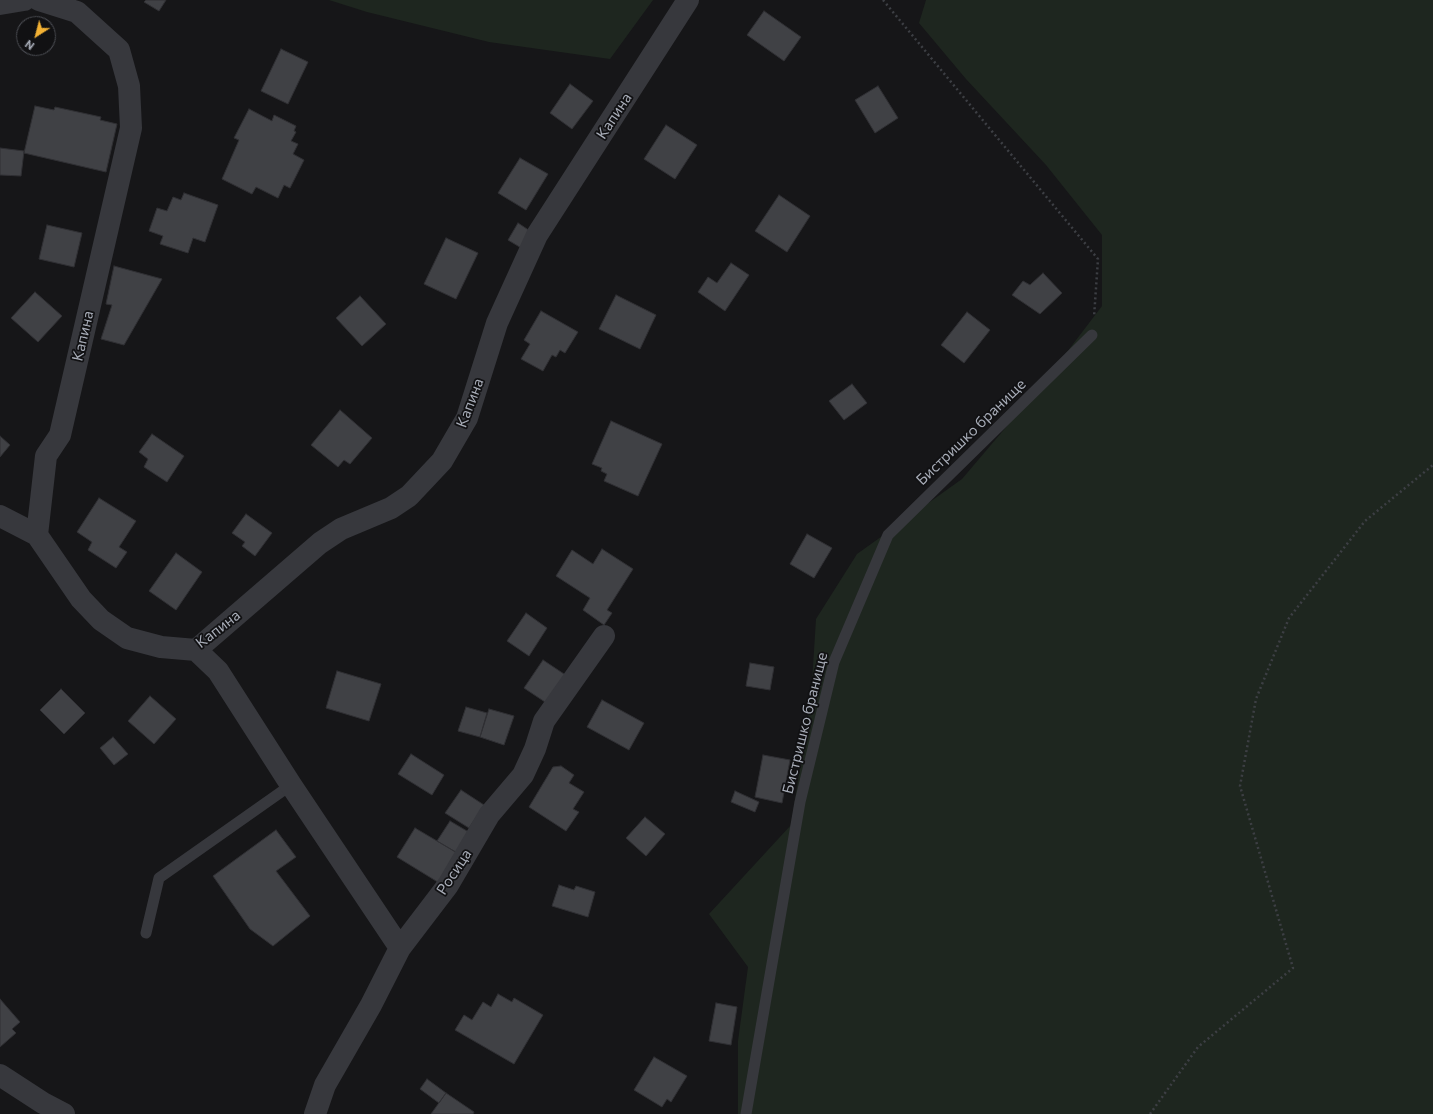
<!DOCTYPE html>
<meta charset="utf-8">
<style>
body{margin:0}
#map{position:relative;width:1433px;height:1114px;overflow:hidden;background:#161618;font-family:Commissioner,sans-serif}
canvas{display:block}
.north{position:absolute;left:16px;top:16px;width:40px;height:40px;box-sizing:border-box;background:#111113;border:1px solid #4d4f55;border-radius:50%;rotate:216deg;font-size:11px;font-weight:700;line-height:16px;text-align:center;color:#a8adb8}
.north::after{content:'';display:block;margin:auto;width:14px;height:18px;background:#f2b134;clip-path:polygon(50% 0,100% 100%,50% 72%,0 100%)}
</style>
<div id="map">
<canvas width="1433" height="1114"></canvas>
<div class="north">N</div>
</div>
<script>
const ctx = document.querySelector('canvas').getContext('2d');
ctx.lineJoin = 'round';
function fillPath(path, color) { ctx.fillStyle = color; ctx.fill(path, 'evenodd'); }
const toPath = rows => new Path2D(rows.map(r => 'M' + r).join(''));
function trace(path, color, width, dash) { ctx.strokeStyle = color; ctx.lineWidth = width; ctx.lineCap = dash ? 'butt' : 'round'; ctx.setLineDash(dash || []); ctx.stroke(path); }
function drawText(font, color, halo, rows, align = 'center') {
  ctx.font = font + ' Commissioner,sans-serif'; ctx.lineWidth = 3.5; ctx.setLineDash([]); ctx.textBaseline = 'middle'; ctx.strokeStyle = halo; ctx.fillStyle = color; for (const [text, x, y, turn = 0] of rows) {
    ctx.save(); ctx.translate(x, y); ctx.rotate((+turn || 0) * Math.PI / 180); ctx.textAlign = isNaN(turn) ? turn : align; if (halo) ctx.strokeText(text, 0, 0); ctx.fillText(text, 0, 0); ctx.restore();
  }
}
fillPath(toPath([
 [329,0,653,0,610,59,489,42,367,12],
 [926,0,1433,0,1433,1114,738,1114,738,1041,748,967,709,914,791,825,811,698,816,619,857,554,962,479,1041,386,1102,306,1102,235,1046,165,966,79,919,23]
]), '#1e261f');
const building = toPath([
 [146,0,166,0,159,11,144,2,146,0],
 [764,11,801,37,784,61,747,35,764,11],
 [281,49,308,62,288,104,261,91,281,49],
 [570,84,593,101,572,129,550,113,570,84],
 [878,86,898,118,875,133,855,100,878,86],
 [35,106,54,110,55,107,101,117,100,120,117,124,106,172,24,153,35,106],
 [249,109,272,121,274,115,296,126,294,131,296,132,291,141,298,144,293,154,304,160,290,188,284,185,278,198,256,187,252,194,222,179,239,140,234,138,249,109],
 [666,125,697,145,675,179,644,159,666,125],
 [0,148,24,151,21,176,0,175,0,148],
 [520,158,548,174,526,210,498,193,520,158],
 [184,193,218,205,205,242,193,238,188,253,160,244,163,236,149,231,157,208,167,211,173,197,181,200,184,193],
 [779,195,810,216,787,252,755,231,779,195],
 [518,223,533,233,523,249,508,240,518,223],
 [47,225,82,233,74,267,39,259,47,225],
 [446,238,478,253,456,299,424,284,446,238],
 [731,263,749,275,725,311,698,292,708,277,717,283,731,263],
 [114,266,162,279,124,345,101,339,112,305,106,304,114,266],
 [1043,273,1062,293,1040,314,1012,295,1023,281,1030,285,1043,273],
 [35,292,62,316,38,342,11,318,35,292],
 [616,295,656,315,640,349,599,329,616,295],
 [360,296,386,324,362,346,336,318,360,296],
 [541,311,578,332,565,353,560,350,556,357,552,355,543,371,521,359,530,344,524,340,541,311],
 [967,312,990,330,964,363,941,345,967,312],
 [852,384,867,403,844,420,829,401,852,384],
 [340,410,372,438,350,464,344,460,338,467,311,445,340,410],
 [611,421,662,444,638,496,604,481,607,474,601,471,602,468,592,464,611,421],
 [152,434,184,456,167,482,144,467,148,459,139,452,152,434],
 [0,436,10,445,0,457,0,436],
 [99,498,136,521,119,547,127,552,116,568,88,550,92,542,77,532,99,498],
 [246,514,272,533,255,556,242,546,245,542,232,533,246,514],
 [807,534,832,548,814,578,790,564,807,534],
 [602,549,633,569,607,610,612,613,604,625,583,610,590,598,556,576,572,550,593,564,602,549],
 [176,553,202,572,176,610,149,591,176,553],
 [526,613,547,628,529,656,507,641,526,613],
 [543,660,570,678,551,706,524,688,543,660],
 [750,663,774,667,770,690,746,686,750,663],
 [337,671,381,684,369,721,326,708,337,671],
 [61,689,85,713,64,734,40,710,61,689],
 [150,696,176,719,154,744,128,721,150,696],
 [602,700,644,723,629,750,587,727,602,700],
 [466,707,487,713,480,737,458,731,466,707],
 [489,709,514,716,504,745,480,737,489,709],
 [113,737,128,754,114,765,100,748,113,737],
 [411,754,444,775,432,795,398,774,411,754],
 [763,755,790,760,782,803,755,797,763,755],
 [561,766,574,775,569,783,584,792,573,809,579,812,566,831,529,807,553,767,561,766],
 [461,790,484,805,469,828,445,813,461,790],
 [735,791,759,802,755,812,731,802,735,791],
 [645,817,665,834,646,856,626,838,645,817],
 [450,821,472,834,459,854,437,841,450,821],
 [415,828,459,854,441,884,397,857,415,828],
 [276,830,296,857,276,871,310,916,273,946,250,929,213,876,276,830],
 [559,885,574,890,576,886,595,892,588,917,552,906,559,885],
 [498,994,512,1002,514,998,543,1015,514,1064,455,1030,464,1015,472,1020,483,1002,491,1007,498,994],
 [0,999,20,1022,12,1029,16,1033,0,1047,0,999],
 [716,1003,737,1007,731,1045,709,1041,716,1003],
 [654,1057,687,1076,671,1102,667,1099,662,1107,634,1090,654,1057],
 [427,1079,446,1093,439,1103,420,1089,427,1079],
 [446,1093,474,1112,473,1114,431,1114,446,1093]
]);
fillPath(building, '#404145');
trace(building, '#303034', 1);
trace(toPath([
 [883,0,1098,259,1094,317],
 [1150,1114,1198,1047,1293,968,1240,786,1256,699,1289,618,1365,521,1433,465]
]), '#3d3f44', 2.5, [2, 3]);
trace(toPath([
 [146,933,159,878,291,785],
 [746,1114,800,802,834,662,888,535,1092,335]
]), '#37383d', 11);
trace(toPath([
 [39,0,77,12,119,50,129,86,131,128,60,435,46,456,37,535,81,599,101,620,127,638,161,647,196,650,320,543,341,529,391,508,409,496,442,461,467,418,497,323,537,235,688,0],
 [0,4,24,0],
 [0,516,37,535],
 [196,650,218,671,291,785,400,948],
 [0,1075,43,1103,64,1114],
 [315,1114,325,1085,371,1005,400,948,448,885,489,815,523,775,535,749,544,721,604,636]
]), '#37383d', 22);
drawText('15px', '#a8adb8', '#111113', [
 ["Капина",614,116,-57],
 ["Капина",83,336,-77],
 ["Капина",470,403,-69],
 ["Бистришко бранище",971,432,-44],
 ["Капина",218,629,-38],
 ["Бистришко бранище",805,723,-76],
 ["Росица",454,872,-57]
]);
</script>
